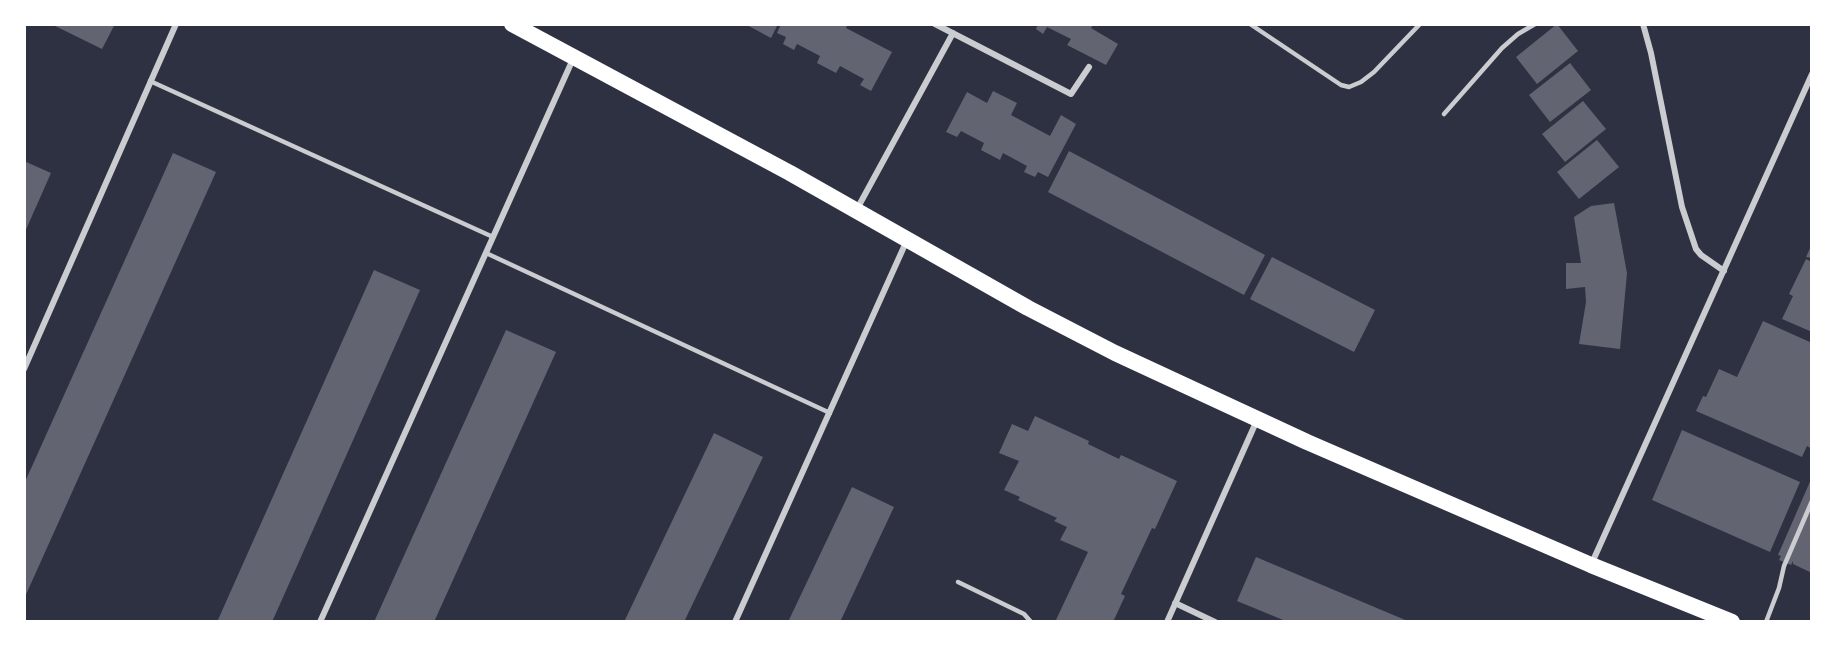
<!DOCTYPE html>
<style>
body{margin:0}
#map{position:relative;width:1836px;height:646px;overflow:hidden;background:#2d3142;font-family:"Sofia Sans Condensed",sans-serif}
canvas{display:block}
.frame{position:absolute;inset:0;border:26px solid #fff;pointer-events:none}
</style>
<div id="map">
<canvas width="1836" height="646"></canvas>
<div class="frame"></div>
</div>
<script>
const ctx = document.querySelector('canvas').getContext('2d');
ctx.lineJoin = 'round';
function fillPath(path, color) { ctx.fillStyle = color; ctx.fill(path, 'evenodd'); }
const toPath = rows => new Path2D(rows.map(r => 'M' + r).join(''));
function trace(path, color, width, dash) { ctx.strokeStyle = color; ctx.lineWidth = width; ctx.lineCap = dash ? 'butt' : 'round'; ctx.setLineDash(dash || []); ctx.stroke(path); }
fillPath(toPath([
 [51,24,115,24,102,49],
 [745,24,778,24,771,38],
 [781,24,848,24,846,28,892,52,871,91,860,85,864,79,840,66,836,73,817,63,820,56,797,44,794,50,783,44,786,37,777,33],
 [1038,24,1094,24,1091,28,1118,44,1106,65,1067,45,1071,39,1047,27,1043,34,1036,29],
 [1557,24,1578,51,1537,84,1516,57],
 [1570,63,1591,90,1550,122,1529,95],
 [993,91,1017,103,1011,115,1050,136,1061,115,1076,124,1048,177,1038,172,1035,177,1024,172,1027,166,1003,153,1000,160,981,150,984,143,961,131,957,137,946,132,967,92,987,103],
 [1583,101,1606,129,1565,162,1542,134],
 [1597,140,1619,167,1579,199,1557,172],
 [1069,151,1265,255,1244,295,1048,192],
 [173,153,216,172,24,599,24,484],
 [24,161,51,173,24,234],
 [1614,203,1627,273,1620,349,1579,344,1586,302,1585,287,1566,289,1566,263,1581,263,1574,217,1591,206],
 [1812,244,1812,332,1782,319,1793,296,1789,294,1806,259,1810,261,1811,258,1806,257],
 [1272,257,1375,310,1354,352,1250,299],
 [374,270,420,290,272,622,217,622],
 [1763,321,1812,343,1812,449,1807,446,1802,457,1696,411,1703,396,1706,397,1719,369,1737,377],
 [506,330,556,352,434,622,374,622],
 [1035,416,1089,441,1088,444,1119,459,1121,455,1177,481,1155,529,1152,528,1121,594,1125,596,1113,622,1055,622,1088,552,1060,540,1067,527,1054,521,1057,518,1018,500,1020,497,1004,490,1019,461,999,453,1012,424,1028,431],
 [1682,430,1800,482,1770,552,1652,500],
 [714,433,763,457,684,622,624,622],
 [1812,477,1812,573,1793,564,1793,561,1791,565,1779,560,1781,556,1778,555],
 [852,487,894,507,840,622,788,622],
 [1256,557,1410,622,1288,622,1237,601]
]), '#626471');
trace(toPath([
 [1250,24,1341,85,1349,87,1361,82,1374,72,1420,24],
 [150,81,493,237],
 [1444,114,1502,48,1518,34,1535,24],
 [486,253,830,413],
 [958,582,1024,614,1031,622],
 [1766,622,1779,588,1784,566,1812,501]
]), '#caccd0', 4.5);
trace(toPath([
 [935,24,1071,94,1089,67],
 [1643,24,1651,53,1682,207,1696,249,1701,255,1724,271],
 [857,209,953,33],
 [24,369,176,24],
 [1591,565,1812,74],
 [1175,603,1215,622],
 [320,622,573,59],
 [735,622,907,240],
 [1167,622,1257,420]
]), '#caccd0', 6);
trace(toPath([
 [512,24,790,173,1028,308,1115,353,1307,442,1591,565,1732,622]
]), '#fff', 16);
</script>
